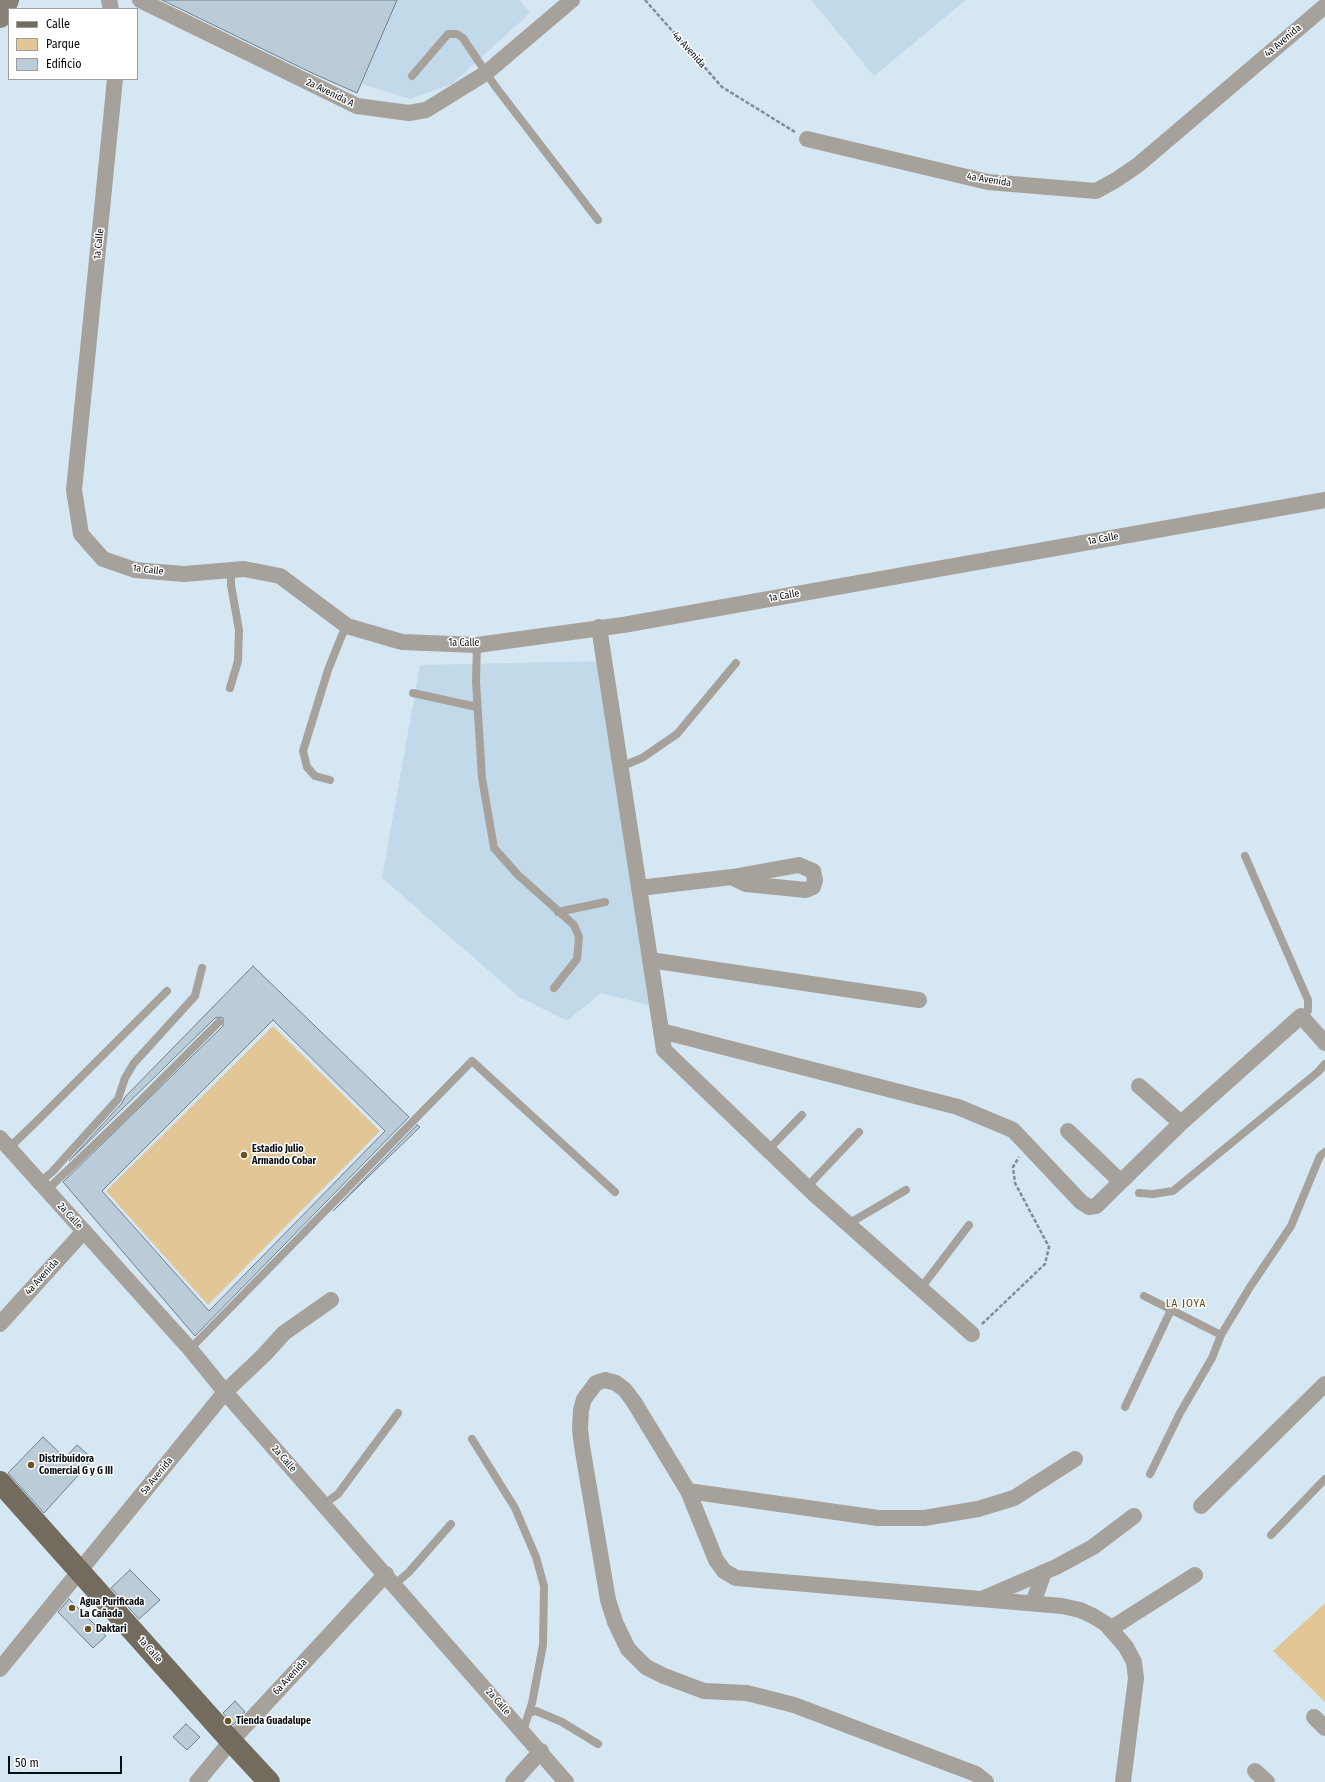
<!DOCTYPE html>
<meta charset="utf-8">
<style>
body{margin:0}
#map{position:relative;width:1325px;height:1782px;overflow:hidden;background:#d6e7f4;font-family:"Fira Sans Condensed",sans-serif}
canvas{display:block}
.legend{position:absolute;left:8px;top:8px;width:130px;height:72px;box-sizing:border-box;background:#fff;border:1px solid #9c9ea0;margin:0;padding:5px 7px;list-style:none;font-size:12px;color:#080d11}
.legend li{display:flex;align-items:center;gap:8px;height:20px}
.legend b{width:20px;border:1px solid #9c9ea0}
.scale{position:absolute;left:8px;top:1756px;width:114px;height:18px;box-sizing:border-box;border:2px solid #080d11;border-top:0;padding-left:5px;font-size:12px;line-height:14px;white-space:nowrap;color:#080d11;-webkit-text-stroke:3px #fff;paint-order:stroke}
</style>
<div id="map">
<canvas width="1325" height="1782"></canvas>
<ul class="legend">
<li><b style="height:5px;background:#726b5e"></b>Calle</li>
<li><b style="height:11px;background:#e2c695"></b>Parque</li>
<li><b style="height:11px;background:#bbccd9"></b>Edificio</li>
</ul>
<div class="scale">50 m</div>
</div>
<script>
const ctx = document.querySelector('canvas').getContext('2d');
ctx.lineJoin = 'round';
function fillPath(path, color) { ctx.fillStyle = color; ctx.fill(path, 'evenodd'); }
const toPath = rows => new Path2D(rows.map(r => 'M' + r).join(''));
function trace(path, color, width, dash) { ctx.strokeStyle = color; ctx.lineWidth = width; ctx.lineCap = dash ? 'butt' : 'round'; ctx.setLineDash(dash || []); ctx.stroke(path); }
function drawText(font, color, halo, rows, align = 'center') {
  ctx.font = font + ' "Fira Sans Condensed",sans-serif'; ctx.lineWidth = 3; ctx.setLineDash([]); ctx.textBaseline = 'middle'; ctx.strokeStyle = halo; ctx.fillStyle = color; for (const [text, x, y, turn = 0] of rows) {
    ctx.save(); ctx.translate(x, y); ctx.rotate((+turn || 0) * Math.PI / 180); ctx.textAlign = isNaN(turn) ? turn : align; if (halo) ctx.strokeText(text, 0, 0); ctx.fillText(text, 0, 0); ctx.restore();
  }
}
fillPath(toPath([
 [178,0,520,0,530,13,452,84,410,99,342,78],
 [811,0,966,0,874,76],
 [603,661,664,1009,601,993,567,1021,519,997,382,878,420,665]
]), '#c2d9ea');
fillPath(toPath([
 [273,1026,380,1131,208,1305,106,1191],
 [1325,1603,1325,1702,1273,1651]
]), '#e2c695');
const building = toPath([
 [162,0,397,0,357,93,312,73,162,0],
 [253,966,409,1117,195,1336,63,1182,223,1026,223,1018,220,1017,215,1018,69,1161,122,1103,125,1097,253,966],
 [273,1020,385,1131,209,1311,102,1191,273,1020],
 [417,1125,420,1127,333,1211,417,1125],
 [43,1437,65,1458,77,1445,93,1459,44,1513,8,1473,43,1437],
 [130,1570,160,1600,139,1619,111,1588,130,1570],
 [69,1599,106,1636,93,1648,58,1612,69,1599],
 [235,1701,245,1712,233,1725,223,1713,235,1701],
 [186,1724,200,1737,187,1750,173,1737,186,1724]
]);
fillPath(building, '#bbccd9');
trace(building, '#707f8b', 1);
trace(toPath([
 [645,0,722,87,795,132],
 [982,1324,1045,1264,1049,1247,1015,1183,1013,1167,1019,1157]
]), '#818d96', 2.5, [4, 2]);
trace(toPath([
 [412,76,448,34,457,34,463,38,495,86,598,220],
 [477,645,476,681,482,778,494,848,518,875,574,925,579,937,577,959,554,988],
 [230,688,238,661,239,630,231,585,231,570],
 [413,693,477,707],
 [620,767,642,758,677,734,736,663],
 [330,780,315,776,307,767,303,751,328,670,342,635,347,626],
 [1245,856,1308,1000,1308,1011,1301,1016],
 [558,912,605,902],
 [9,1148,39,1119,167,991],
 [768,1150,802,1115],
 [40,1182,52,1172,118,1099,125,1078,134,1063,195,996,202,968],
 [807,1187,859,1132],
 [47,1190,134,1107,219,1022],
 [1139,1193,1153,1194,1173,1191,1318,1072,1325,1064],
 [848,1224,906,1190],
 [921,1288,969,1225],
 [1144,1296,1221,1335],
 [190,1349,472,1061,615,1192],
 [1125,1407,1171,1310],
 [472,1439,515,1508,536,1557,544,1586,543,1645,532,1703,523,1731],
 [1150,1474,1180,1413,1212,1358,1221,1335,1250,1287,1291,1226,1320,1156,1325,1152],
 [324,1504,338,1494,398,1413],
 [1271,1535,1325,1479],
 [395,1584,409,1572,451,1524],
 [529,1713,536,1711,562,1722,598,1744]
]), '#a6a29b', 8);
trace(toPath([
 [109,0,111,9],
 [140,0,357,106,409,113,426,110,486,73,572,0],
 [115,79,74,490,81,534,103,559,135,570,184,574,244,569,280,576,347,626,402,642,477,645,623,625,1325,500],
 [807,139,988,182,1096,191,1116,180,1138,165,1325,6],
 [599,627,664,1050,813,1193,972,1334],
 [639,888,732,877,799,865,813,871,815,880,813,887,806,890,746,884,732,877],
 [650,960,919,1000],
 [661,1031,958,1107,1013,1130,1081,1202,1089,1207,1096,1206,1181,1123,1301,1016,1325,1043],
 [1139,1086,1181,1123],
 [1068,1131,1120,1181],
 [0,1138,190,1349,225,1392,566,1782],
 [0,1324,84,1231],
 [688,1491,878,1518,924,1518,978,1509,1014,1498,1075,1459],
 [1201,1506,1325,1384],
 [984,1598,1056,1567,1093,1547,1134,1516],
 [1033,1603,1044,1572],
 [1110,1629,1195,1575],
 [0,1669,225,1392,264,1355,284,1333,331,1300],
 [1314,1717,1325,1728],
 [1255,1771,1267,1782],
 [197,1782,231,1741,386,1574],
 [513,1782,541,1751],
 [986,1782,976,1774,794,1705,747,1693,704,1691,664,1676,646,1667,628,1649,615,1622,608,1600,582,1446,580,1429,581,1410,584,1399,596,1383,605,1380,616,1383,625,1390,634,1402,688,1491,716,1560,724,1571,736,1578,1062,1606,1080,1610,1093,1616,1106,1624,1126,1647,1134,1662,1136,1678,1123,1782]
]), '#a6a29b', 16);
trace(toPath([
 [0,17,8,0]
]), '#888277', 22);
trace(toPath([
 [0,1482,231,1741,269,1782]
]), '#726b5e', 22);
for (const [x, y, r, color] of [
 [244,1155,4,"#6b5223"],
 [31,1465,4,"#6b5223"],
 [72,1608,4,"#6b5223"],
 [88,1629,4,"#6b5223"],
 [228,1721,4,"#6b5223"]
]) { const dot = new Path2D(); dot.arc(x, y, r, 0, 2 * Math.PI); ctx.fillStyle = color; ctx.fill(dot); trace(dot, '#fff', 1.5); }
drawText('10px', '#080d11', '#fff', [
 ["4a Avenida",1283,41,-40],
 ["4a Avenida",689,50,48],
 ["2a Avenida A",330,93,26],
 ["4a Avenida",989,180,9],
 ["1a Calle",99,244,-84],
 ["1a Calle",1103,539,-10],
 ["1a Calle",148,570,7],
 ["1a Calle",784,596,-10],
 ["1a Calle",464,643],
 ["2a Calle",70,1216,48],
 ["4a Avenida",42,1277,-48],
 ["2a Calle",284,1459,49],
 ["5a Avenida",157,1476,-51],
 ["1a Calle",150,1650,49],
 ["6a Avenida",290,1677,-47],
 ["2a Calle",498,1702,49]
]);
drawText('bold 10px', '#080d11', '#fff', [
 ["Estadio Julio",252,1149],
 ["Armando Cobar",252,1161],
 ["Distribuidora",39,1459],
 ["Comercial G y G III",39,1471],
 ["Agua Purificada",80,1602],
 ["La Cañada",80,1614],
 ["Daktari",96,1629],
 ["Tienda Guadalupe",236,1721]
], 'left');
ctx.letterSpacing = '1px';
drawText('11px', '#63470d', '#fff', [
 ["LA JOYA",1186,1304]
]);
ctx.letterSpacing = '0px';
</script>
